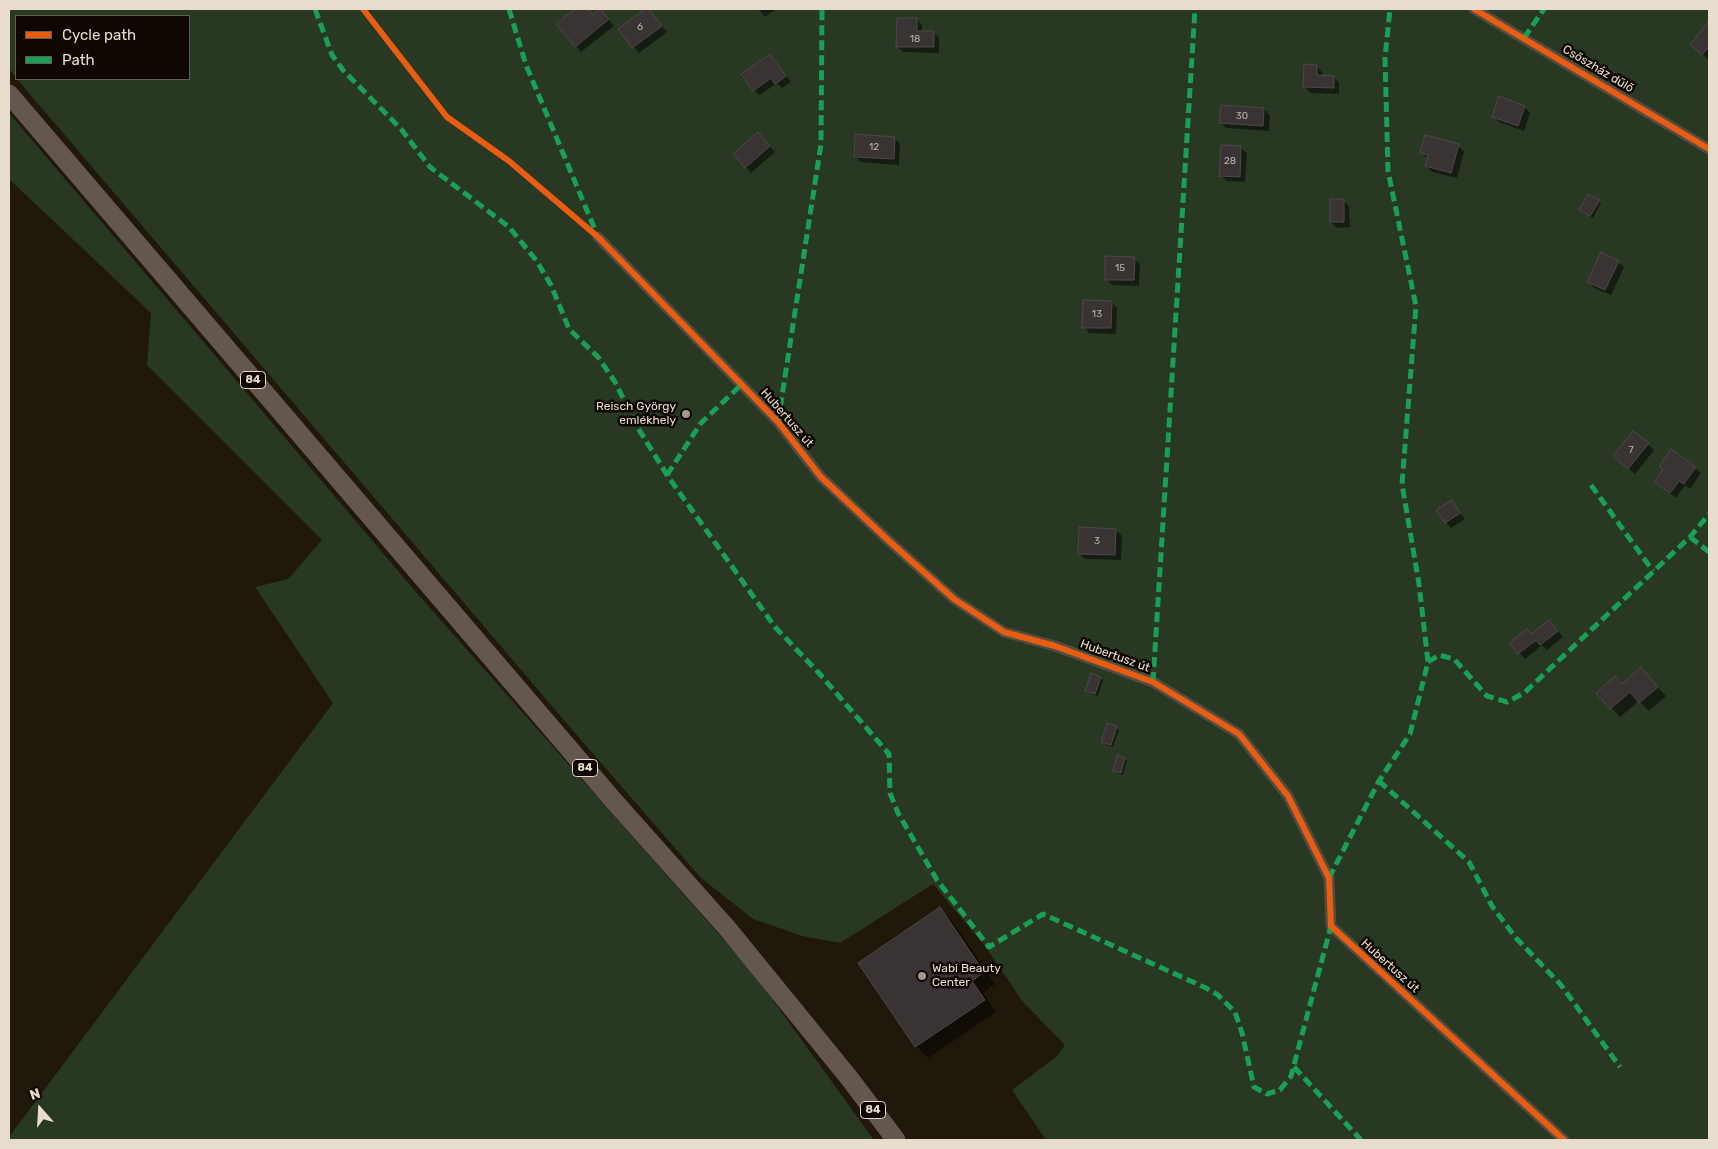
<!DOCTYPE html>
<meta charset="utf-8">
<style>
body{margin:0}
#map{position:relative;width:1718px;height:1149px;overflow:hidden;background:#20180a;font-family:Rubik,sans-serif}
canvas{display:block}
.frame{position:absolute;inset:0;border:10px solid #e8ddcd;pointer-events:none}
.legend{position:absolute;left:15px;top:15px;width:175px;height:65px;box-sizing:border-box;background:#0d0601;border:1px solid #655c53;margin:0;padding:6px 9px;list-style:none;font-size:15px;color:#e8ddcd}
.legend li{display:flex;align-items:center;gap:10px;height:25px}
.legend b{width:25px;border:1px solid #655c53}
.north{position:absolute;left:15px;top:1084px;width:50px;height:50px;-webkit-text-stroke:4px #0d0601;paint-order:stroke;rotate:341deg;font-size:14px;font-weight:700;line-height:20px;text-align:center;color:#e8ddcd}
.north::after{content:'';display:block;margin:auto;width:18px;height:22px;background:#e8ddcd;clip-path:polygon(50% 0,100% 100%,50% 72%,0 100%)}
</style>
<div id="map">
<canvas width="1718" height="1149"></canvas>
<div class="frame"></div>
<ul class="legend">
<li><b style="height:6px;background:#e95d12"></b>Cycle path</li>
<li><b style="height:6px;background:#1a9f57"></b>Path</li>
</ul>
<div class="north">N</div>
</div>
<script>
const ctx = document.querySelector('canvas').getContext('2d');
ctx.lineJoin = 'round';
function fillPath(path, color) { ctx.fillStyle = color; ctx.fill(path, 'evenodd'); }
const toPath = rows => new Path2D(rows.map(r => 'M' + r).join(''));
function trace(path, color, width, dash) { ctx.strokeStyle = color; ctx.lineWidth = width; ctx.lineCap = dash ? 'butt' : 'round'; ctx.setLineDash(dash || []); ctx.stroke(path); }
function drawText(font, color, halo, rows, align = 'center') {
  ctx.font = font + ' Rubik,sans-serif'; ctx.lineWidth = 5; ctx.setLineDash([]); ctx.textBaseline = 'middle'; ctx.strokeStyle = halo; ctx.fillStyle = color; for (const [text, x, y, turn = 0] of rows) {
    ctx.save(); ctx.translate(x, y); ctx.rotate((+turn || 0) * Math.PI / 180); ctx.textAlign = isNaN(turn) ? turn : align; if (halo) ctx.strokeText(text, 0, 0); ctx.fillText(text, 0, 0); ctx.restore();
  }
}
fillPath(toPath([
 [9,9,1709,9,1709,1140,1046,1140,1012,1090,1056,1057,1065,1045,1023,1002,985,946,933,884,840,943,802,936,753,919,701,878,575,733,17,79,189,79,189,16,16,16,16,77,9,69],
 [9,113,416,592,754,974,874,1140,9,1140,9,1137,333,703,255,587,288,579,322,540,147,365,151,313,9,179]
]), '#283822');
fillPath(toPath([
 [577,9,586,9,593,17,606,16,614,26,581,52,558,24],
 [648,9,667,32,639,53,619,29],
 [758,9,776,9,765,17],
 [917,19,922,25,922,32,934,32,939,38,939,53,903,52,898,47],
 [1709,23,1709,58,1708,59,1692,45],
 [770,55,791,82,782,88,777,83,760,95,754,90],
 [1316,66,1322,72,1322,77,1334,77,1339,83,1339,94,1311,93,1305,87],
 [1525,107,1530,113,1524,131,1499,122,1493,116],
 [1264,109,1270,115,1269,131,1226,128,1221,123],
 [895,138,900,144,899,165,861,162,855,156],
 [764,140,775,152,751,173,746,167],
 [1458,146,1464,151,1457,178,1432,172,1426,166,1428,159,1422,153],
 [1241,148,1247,153,1245,182,1226,181,1221,175],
 [1344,201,1349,206,1350,227,1337,228,1331,222],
 [1599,201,1601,203,1593,218,1583,212],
 [1134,258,1140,264,1139,286,1112,285,1106,279],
 [1618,262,1624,267,1611,295,1594,288,1589,282],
 [1111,302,1117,308,1116,334,1089,333,1084,327],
 [1648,444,1654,450,1635,474,1614,456],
 [1660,466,1695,468,1701,473,1690,489,1685,485,1676,498,1655,481,1664,470],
 [1451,502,1465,519,1451,528,1446,522],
 [1116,530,1122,536,1121,560,1085,559,1079,553],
 [1555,627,1563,637,1547,650,1542,645,1525,659,1511,644],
 [1641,669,1666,696,1649,711,1639,701,1620,717,1598,693,1623,685],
 [1100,678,1103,680,1098,696,1089,693,1086,691],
 [1116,728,1119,730,1113,747,1105,744,1102,741],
 [1125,759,1127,761,1123,775,1117,773,1114,770],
 [940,909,952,921,995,984,983,993,996,1012,928,1058,916,1046]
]), '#0007');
const building = toPath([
 [575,9,587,9,593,15,600,9,609,19,575,47,556,24,575,9],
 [645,9,649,9,662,26,632,48,618,29,645,9],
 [897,18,917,18,917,31,934,31,934,47,896,47,897,18],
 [1709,21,1709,49,1708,48,1702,55,1690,45,1709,21],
 [770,54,786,76,775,84,771,78,753,91,741,74,770,54],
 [1304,64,1317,65,1317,75,1334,76,1334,88,1303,87,1304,64],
 [1499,96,1525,106,1518,126,1492,117,1499,96],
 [1221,105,1264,108,1263,126,1219,123,1221,105],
 [758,132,770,146,745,168,733,154,758,132],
 [855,134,895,137,894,159,854,157,855,134],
 [1425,135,1459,144,1451,173,1425,166,1428,155,1420,153,1425,135],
 [1221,145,1241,146,1240,177,1219,176,1221,145],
 [1588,194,1600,200,1590,216,1579,210,1588,194],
 [1330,199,1344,199,1344,222,1330,222,1330,199],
 [1601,252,1619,261,1605,290,1587,282,1601,252],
 [1105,256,1135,257,1134,280,1105,280,1105,256],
 [1083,300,1112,301,1111,328,1082,328,1083,300],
 [1633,431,1649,443,1628,469,1613,456,1633,431],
 [1671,449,1696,467,1684,484,1679,481,1670,493,1654,482,1663,469,1659,467,1671,449],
 [1452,500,1460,513,1445,523,1436,510,1452,500],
 [1079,527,1116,529,1115,555,1078,554,1079,527],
 [1549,620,1558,631,1540,645,1536,640,1518,654,1509,643,1527,629,1531,634,1549,620],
 [1641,667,1658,687,1639,703,1630,692,1610,709,1596,693,1615,676,1622,684,1641,667],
 [1091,673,1101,677,1095,694,1085,691,1091,673],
 [1107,723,1117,726,1111,745,1101,742,1107,723],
 [1117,755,1125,758,1121,773,1113,771,1117,755],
 [940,907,984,972,972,981,985,1000,915,1047,858,963,940,907]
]);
fillPath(building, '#393433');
trace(building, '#4e4849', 1);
trace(toPath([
 [1474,9,1709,149],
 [598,237,778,422,821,477,889,541,954,599,1004,632,1055,646,1153,682,1239,734,1288,796,1329,878,1331,926,1564,1140]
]), '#534d41', 11);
trace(toPath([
 [9,94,613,800,727,928,850,1079,896,1140]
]), '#645750', 19);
trace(toPath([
 [315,9,332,55,343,70,401,129,430,167,509,227,536,260,551,285,569,329,598,357,615,382,638,428,667,475,775,627,818,672,889,754,890,793,898,813,937,880,989,947,1043,914,1206,988,1218,995,1235,1012,1242,1033,1254,1087,1267,1094,1280,1090,1291,1076,1331,926],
 [509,9,526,65,596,232],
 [1524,38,1544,9],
 [778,422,821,144,822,9],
 [667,475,701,423,742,384],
 [1591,485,1653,571],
 [1690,537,1709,552],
 [1428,662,1439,655,1454,659,1487,696,1507,702,1524,693,1690,537,1709,514],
 [1153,682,1195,9],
 [1379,781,1469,862,1492,906,1516,938,1561,985,1620,1067],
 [1329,878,1379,781,1410,734,1428,662,1419,584,1402,484,1416,306,1388,171,1385,58,1390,9],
 [1294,1067,1361,1140]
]), '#1a9f57', 5, [10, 5]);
trace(toPath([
 [363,9,447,117,509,161,598,237,778,422,821,477,889,541,954,599,1004,632,1055,646,1153,682,1239,734,1288,796,1329,878,1331,926,1564,1140],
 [1474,9,1709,149]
]), '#e95d12', 6);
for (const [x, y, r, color] of [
 [686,414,5,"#a29889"],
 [922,976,5,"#a29889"]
]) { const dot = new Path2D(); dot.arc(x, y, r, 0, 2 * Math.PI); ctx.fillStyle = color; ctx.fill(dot); trace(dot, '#0d0601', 2); }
drawText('10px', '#bcb3a6', null, [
 ["6",640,27],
 ["18",915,39],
 ["30",1242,116],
 ["12",874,147],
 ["28",1230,161],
 ["15",1120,268],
 ["13",1097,314],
 ["7",1631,450],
 ["3",1097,541]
]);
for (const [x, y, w] of [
 [253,380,25],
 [585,768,25],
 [873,1110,25]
]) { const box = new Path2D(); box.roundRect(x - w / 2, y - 8.5, w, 17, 4); ctx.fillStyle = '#0d0601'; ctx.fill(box); trace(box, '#e8ddcd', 1); }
drawText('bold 11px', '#e8ddcd', null, [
 ["84",253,380],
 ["84",585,768],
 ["84",873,1110]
]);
drawText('12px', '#e8ddcd', '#0d0601', [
 ["Csőszház dűlő",1598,69,31],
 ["Hubertusz út",787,418,49],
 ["Hubertusz út",1115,656,20],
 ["Hubertusz út",1390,966,42]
]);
drawText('12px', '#e8ddcd', '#0d0601', [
 ["Reisch György",676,407],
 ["emlékhely",676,421],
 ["Wabi Beauty",932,969,"left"],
 ["Center",932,983,"left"]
], 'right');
</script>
